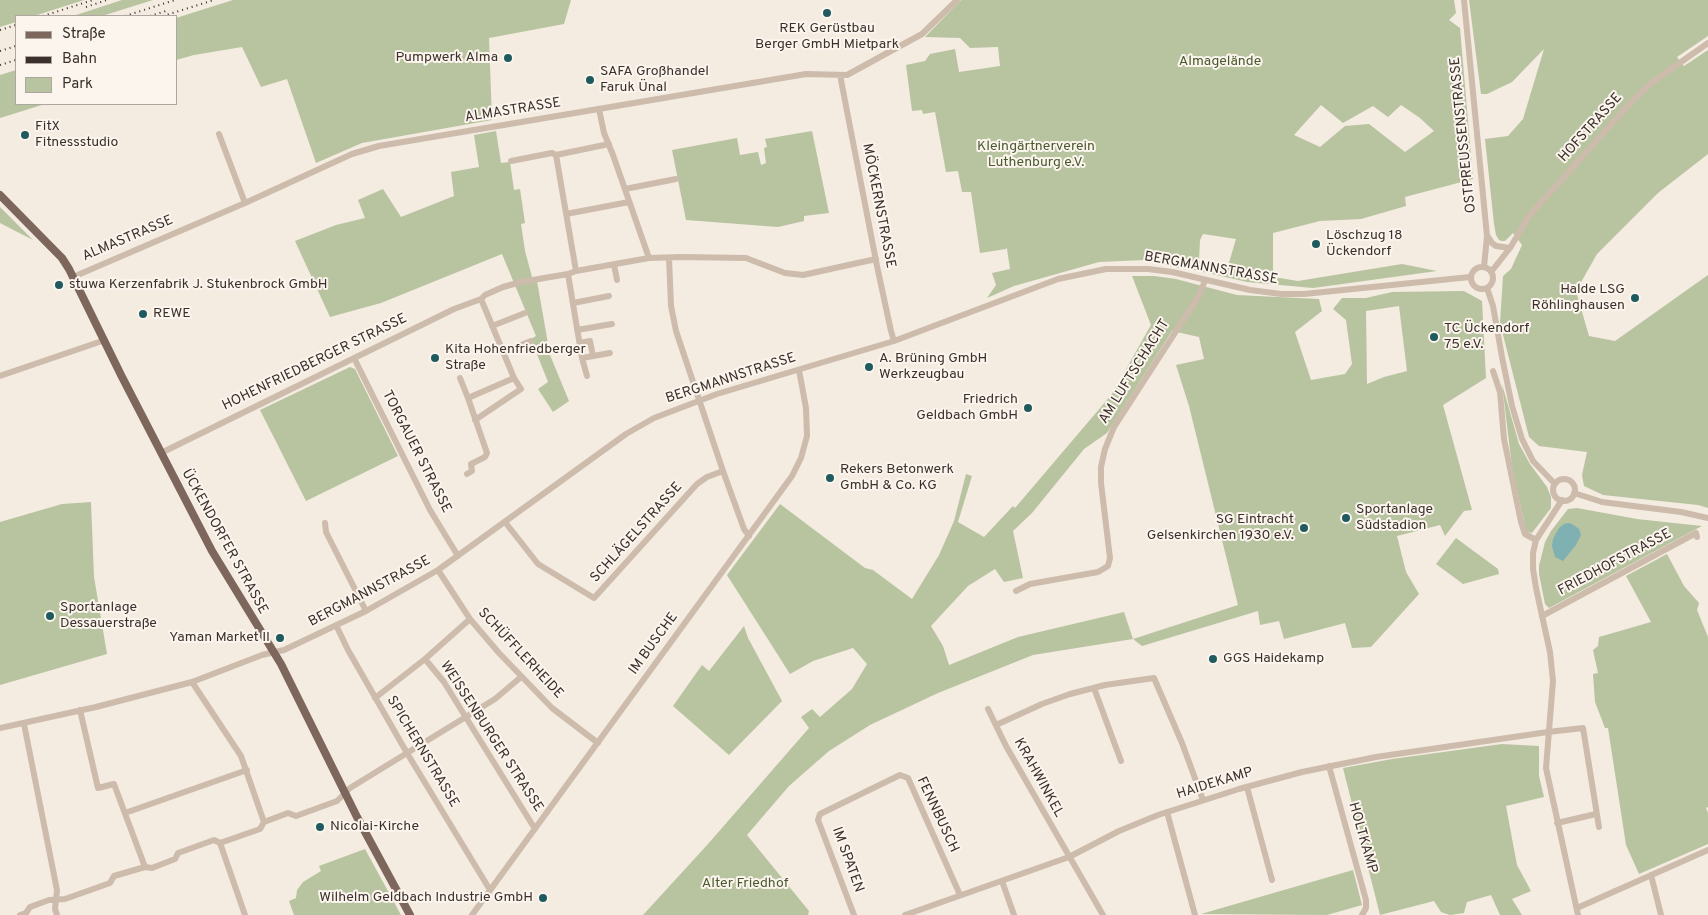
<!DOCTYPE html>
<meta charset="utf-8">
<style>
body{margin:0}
#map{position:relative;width:1708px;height:915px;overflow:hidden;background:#f4ebe1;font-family:Overpass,sans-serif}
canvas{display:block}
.legend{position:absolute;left:15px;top:15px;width:162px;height:90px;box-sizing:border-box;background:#fbf5ee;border:1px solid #aea6a0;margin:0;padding:6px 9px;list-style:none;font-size:15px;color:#3b302b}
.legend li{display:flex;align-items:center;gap:10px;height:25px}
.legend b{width:25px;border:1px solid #aea6a0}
</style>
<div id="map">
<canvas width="1708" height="915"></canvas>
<ul class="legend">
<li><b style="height:6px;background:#7d675c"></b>Straße</li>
<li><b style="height:6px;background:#3b302b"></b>Bahn</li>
<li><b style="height:14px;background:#b8c4a0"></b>Park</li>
</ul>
</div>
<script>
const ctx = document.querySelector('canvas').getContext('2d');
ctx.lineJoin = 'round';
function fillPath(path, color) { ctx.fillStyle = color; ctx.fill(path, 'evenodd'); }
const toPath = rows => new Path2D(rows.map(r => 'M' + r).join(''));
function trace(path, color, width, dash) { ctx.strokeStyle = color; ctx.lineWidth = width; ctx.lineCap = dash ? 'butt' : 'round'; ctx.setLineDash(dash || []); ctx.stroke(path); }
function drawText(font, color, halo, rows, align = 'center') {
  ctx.font = font + ' Overpass,sans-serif'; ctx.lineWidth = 4; ctx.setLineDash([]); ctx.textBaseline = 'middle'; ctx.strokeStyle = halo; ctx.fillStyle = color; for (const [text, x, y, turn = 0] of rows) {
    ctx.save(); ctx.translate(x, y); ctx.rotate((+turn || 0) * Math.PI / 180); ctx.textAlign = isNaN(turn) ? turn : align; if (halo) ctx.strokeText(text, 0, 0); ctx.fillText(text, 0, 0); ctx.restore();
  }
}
fillPath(toPath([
 [0,0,84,0,34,16,16,16,16,22,0,27],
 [122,0,153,0,102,16,73,16],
 [233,0,571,0,564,24,489,38,492,120,362,143,316,163,287,79,261,87,242,47,194,55,176,60,176,18],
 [961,0,1454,0,1456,13,1449,20,1460,28,1473,179,1405,197,1406,206,1361,219,1320,221,1273,233,1273,277,1298,281,1402,264,1437,271,1313,288,1247,282,1186,268,1185,270,1181,264,1179,268,1145,260,1099,262,1014,286,987,298,996,285,992,273,1010,269,1007,249,1006,247,1006,249,980,253,971,192,962,192,958,171,946,172,935,112,923,114,922,110,912,111,906,65,925,61,930,54,955,49,959,72,1000,66,998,47,970,48,960,38,925,37],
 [1321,105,1343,123,1373,106,1388,117,1401,105,1420,118,1434,131,1405,152,1369,124,1345,126,1320,147,1294,135],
 [1203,234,1236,239,1228,266,1199,261,1200,240],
 [1469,0,1708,0,1708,36,1677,57,1684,66,1708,50,1708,154,1658,193,1597,254,1576,291,1589,336,1615,341,1708,275,1708,508,1698,505,1603,495,1584,486,1582,475,1587,452,1539,446,1529,437,1500,323,1503,276,1511,269,1522,245,1513,233,1505,241,1502,241,1499,240,1496,235,1494,224,1485,139,1508,136,1523,119,1544,49,1512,82,1487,94,1481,94],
 [16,70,16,104,45,104,0,118,0,75],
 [496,131,501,163,510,162,514,190,520,189,525,223,521,224,525,251,532,277,537,281,550,355,569,401,553,412,538,389,548,382,531,339,536,336,502,254,381,303,330,317,295,241,336,225,365,218,358,200,383,189,401,217,454,196,451,172,479,167,474,135],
 [812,131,829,213,804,216,804,221,778,227,686,220,672,150,737,138,740,155,758,152,761,165,766,163,764,148,767,147,765,139],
 [0,207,33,240,0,223],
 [1132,276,1154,276,1176,279,1237,295,1319,299,1322,311,1295,332,1311,380,1345,374,1352,364,1346,320,1333,309,1342,298,1366,298,1392,292,1464,291,1482,301,1486,378,1443,405,1472,510,1464,511,1445,536,1440,525,1397,536,1406,572,1419,594,1371,647,1352,648,1345,623,1284,639,1279,621,1260,625,1258,611,1142,646,1133,639,1033,655,938,693,870,725,829,751,789,786,747,835,809,911,808,915,643,915,708,844,809,728,801,717,812,709,820,717,852,689,867,664,853,648,813,661,790,674,727,575,780,504,865,568,873,570,912,599,939,555,954,521,966,474,972,476,958,522,984,537,1013,506,1015,508,1112,394,1151,325],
 [1399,306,1407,371,1384,377,1367,384,1366,311],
 [1172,331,1199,337,1204,359,1176,365,1189,406,1238,605,1133,639,1124,612,1018,637,949,665,943,646,931,626,968,586,995,569,1004,582,1023,578,1013,531,1032,513,1084,449,1107,433],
 [350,367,355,369,398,456,306,501,260,410],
 [1502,384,1519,444,1530,464,1547,487,1551,497,1551,508,1532,533,1527,532,1525,526,1512,467],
 [91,502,94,577,107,654,0,685,0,522,62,504],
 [1577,508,1637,519,1702,526,1549,608,1545,604,1539,574,1539,566,1545,542,1551,531,1568,509],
 [1456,538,1498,569,1499,574,1463,584,1436,564],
 [1667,554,1684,586,1699,603,1697,610,1708,637,1708,807,1706,808,1708,813,1708,844,1639,874,1626,845,1608,728,1605,728,1595,702,1593,674,1598,673,1593,650,1598,646,1599,637,1651,622,1626,576],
 [744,626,748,638,782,701,729,755,673,706,702,665,709,671],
 [1502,744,1539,746,1539,776,1544,797,1506,806,1517,865,1531,891,1512,899,1522,915,1500,915,1491,895,1467,902,1464,913,1450,915,1441,912,1434,901,1380,915,1343,768,1392,759],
 [365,849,401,915,294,915,289,901,296,898,297,890,303,882,321,871,319,866],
 [1353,870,1362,905,1327,915,1201,914]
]), '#b8c4a0');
fillPath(toPath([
 [1568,523,1572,524,1579,529,1581,535,1576,545,1563,561,1555,557,1552,546,1553,539,1559,528,1564,524]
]), '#7fb0b2');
trace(toPath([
 [1464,0,1487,236,1484,267],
 [840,75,877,266,891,331,894,341],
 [599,109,604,133,613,155,649,258,681,257,746,258,785,273,803,275,876,259],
 [219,134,245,203],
 [556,155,576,271],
 [511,161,552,153,556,155,609,144],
 [625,189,676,179],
 [566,214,629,202],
 [1488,237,1492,243,1496,246,1510,248],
 [669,258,671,306,676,331,723,471,744,529,749,536],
 [614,265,617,280],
 '1471 278a11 11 0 1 1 22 0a11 11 0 1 1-22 0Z',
 [1491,272,1510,248,1529,216,1633,100,1654,81,1708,43],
 [568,274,582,358,587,376],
 [73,277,245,203,352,154,379,146,806,74,847,75,922,34,957,0],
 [1487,288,1493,306,1502,357,1512,406,1522,439,1533,461,1555,484],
 [573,303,609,296],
 [492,326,525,313],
 [577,330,612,324],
 [580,343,590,341,593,356],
 [503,352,531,341],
 [354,358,430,510,458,556],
 [582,358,610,353],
 [1493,371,1500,392,1504,439,1521,522,1525,534,1536,540],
 [0,376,105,340],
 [460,378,468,398],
 [475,420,521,389,514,378,481,299],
 [161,453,454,309,481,299,485,295,503,287,521,282,568,274,576,271,649,258],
 [467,474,472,471,471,464,485,457,487,453,468,398,514,378],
 '1553 490a11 11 0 1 1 22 0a11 11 0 1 1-22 0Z',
 [1574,493,1602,502,1681,512,1708,518],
 [1562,500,1536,540,1533,553,1533,569,1536,588,1550,652,1553,681,1546,768,1578,915],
 [505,522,538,564,594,598,697,484,707,477,723,471],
 [325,523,326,532,366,611],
 [438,570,470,619,499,653,552,708,598,743],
 [1016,591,1030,584,1098,572,1108,566,1110,558,1101,483,1101,467,1105,449,1114,427,1200,294,1205,280],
 [1542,616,1696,533,1697,537],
 [336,625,348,650,407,753,490,890],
 [425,659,444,682,535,829],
 [192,682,241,756,264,822],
 [1094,688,1121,761],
 [375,698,425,659,470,619],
 [988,709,1006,746,1103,915],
 [80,710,98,788,114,784,145,867],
 [24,724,57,890,55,909,57,915],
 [996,725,1042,704,1070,694,1105,685,1154,678,1182,743,1203,800],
 [0,728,96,707,192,682,262,655,284,650,366,611,438,570,626,434,654,418,717,394,894,341,1058,279,1106,269,1148,269,1172,272,1250,290,1281,294,1304,294,1470,277],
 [1329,766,1366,900,1366,908,1362,915],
 [1247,787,1272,880],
 [1167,812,1195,915],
 [125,813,247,770],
 [1557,823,1596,814],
 [220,843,245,915],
 [1651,875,1661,915],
 [1002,881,1014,915],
 [1577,908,1708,850],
 [20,915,26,913,30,907,49,900,65,899,110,883,114,876,145,867,152,868,175,859,178,853,214,840,220,843,260,829,264,822,288,813,296,816,337,801,350,788,495,699,521,677],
 [472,915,792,476,801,458,807,436,806,408,799,370],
 [854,915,818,820,820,814,900,775,908,778,960,895],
 [905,915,1069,857,1119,831,1158,815,1239,789,1302,772,1376,757,1548,732,1583,728,1599,827]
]), '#cdbbac', 6);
trace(toPath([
 [0,195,62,258,69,269,121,375,212,551,281,664,357,817,410,915]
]), '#7d675c', 8);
trace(toPath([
 [86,7,107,0],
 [43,16,93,0],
 [125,16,175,0],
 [150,16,169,10],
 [163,16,214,0],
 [0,30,16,25],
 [0,51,16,46],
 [0,65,16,60]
]), '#3b302b', 2, [1, 4]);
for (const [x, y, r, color] of [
 [827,13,5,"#1f5a5e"],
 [508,58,5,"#1f5a5e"],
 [590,80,5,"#1f5a5e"],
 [25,135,5,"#1f5a5e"],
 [1316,244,5,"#1f5a5e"],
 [59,285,5,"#1f5a5e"],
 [1635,298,5,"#1f5a5e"],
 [143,314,5,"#1f5a5e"],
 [1434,337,5,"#1f5a5e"],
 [435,358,5,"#1f5a5e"],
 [869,367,5,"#1f5a5e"],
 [1028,408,5,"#1f5a5e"],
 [830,478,5,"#1f5a5e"],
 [1346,518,5,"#1f5a5e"],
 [1304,528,5,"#1f5a5e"],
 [50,616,5,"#1f5a5e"],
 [280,638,5,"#1f5a5e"],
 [1213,659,5,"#1f5a5e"],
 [320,827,5,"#1f5a5e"],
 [543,898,5,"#1f5a5e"]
]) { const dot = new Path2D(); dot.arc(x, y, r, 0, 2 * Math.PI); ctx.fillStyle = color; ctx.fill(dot); trace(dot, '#fbf5ee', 2); }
drawText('14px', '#3b302b', '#fbf5ee', [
 ["REK Gerüstbau",827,29,"center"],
 ["Berger GmbH Mietpark",827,45,"center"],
 ["Pumpwerk Alma",498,58,"right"],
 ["SAFA Großhandel",600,72],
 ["Faruk Ünal",600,88],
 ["FitX",35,127],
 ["Fitnessstudio",35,143],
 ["Löschzug 18",1326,236],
 ["Ückendorf",1326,252],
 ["stuwa Kerzenfabrik J. Stukenbrock GmbH",69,285],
 ["Halde LSG",1625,290,"right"],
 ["Röhlinghausen",1625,306,"right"],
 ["REWE",153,314],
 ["TC Ückendorf",1444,329],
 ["75 e.V.",1444,345],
 ["Kita Hohenfriedberger",445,350],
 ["Straße",445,366],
 ["A. Brüning GmbH",879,359],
 ["Werkzeugbau",879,375],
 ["Friedrich",1018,400,"right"],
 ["Geldbach GmbH",1018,416,"right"],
 ["Rekers Betonwerk",840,470],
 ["GmbH & Co. KG",840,486],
 ["Sportanlage",1356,510],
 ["Südstadion",1356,526],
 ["SG Eintracht",1294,520,"right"],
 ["Gelsenkirchen 1930 e.V.",1294,536,"right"],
 ["Sportanlage",60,608],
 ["Dessauerstraße",60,624],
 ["Yaman Market II",270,638,"right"],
 ["GGS Haidekamp",1223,659],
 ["Nicolai-Kirche",330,827],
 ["Wilhelm Geldbach Industrie GmbH",533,898,"right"]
], 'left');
drawText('14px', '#4a5a2e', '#fbf5ee', [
 ["Almagelände",1220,62],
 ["Kleingärtnerverein",1036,147],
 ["Luthenburg e.V.",1036,163],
 ["Alter Friedhof",745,884]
]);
drawText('14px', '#3b302b', '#fbf5ee', [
 ["ALMASTRASSE",513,111,-9],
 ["HOFSTRASSE",1591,128,-48],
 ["OSTPREUSSENSTRASSE",1464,135,-96],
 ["MÖCKERNSTRASSE",878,206,79],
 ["ALMASTRASSE",128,239,-23],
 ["BERGMANNSTRASSE",1211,269,10],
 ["HOHENFRIEDBERGER STRASSE",315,363,-26],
 ["AM LUFTSCHACHT",1135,372,-58],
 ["BERGMANNSTRASSE",731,379,-18],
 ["TORGAUER STRASSE",416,452,63],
 ["SCHLÄGELSTRASSE",637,533,-48],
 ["ÜCKENDORFER STRASSE",224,542,61],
 ["FRIEDHOFSTRASSE",1615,563,-28],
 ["BERGMANNSTRASSE",370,592,-28],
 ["IM BUSCHE",654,644,-54],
 ["SCHÜFFLERHEIDE",520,654,47],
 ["WEISSENBURGER STRASSE",491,737,57],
 ["SPICHERNSTRASSE",422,752,59],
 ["KRAHWINKEL",1038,778,61],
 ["HAIDEKAMP",1215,784,-17],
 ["FENNBUSCH",937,815,65],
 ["HOLTKAMP",1362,838,74],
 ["IM SPATEN",847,860,70]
]);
</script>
